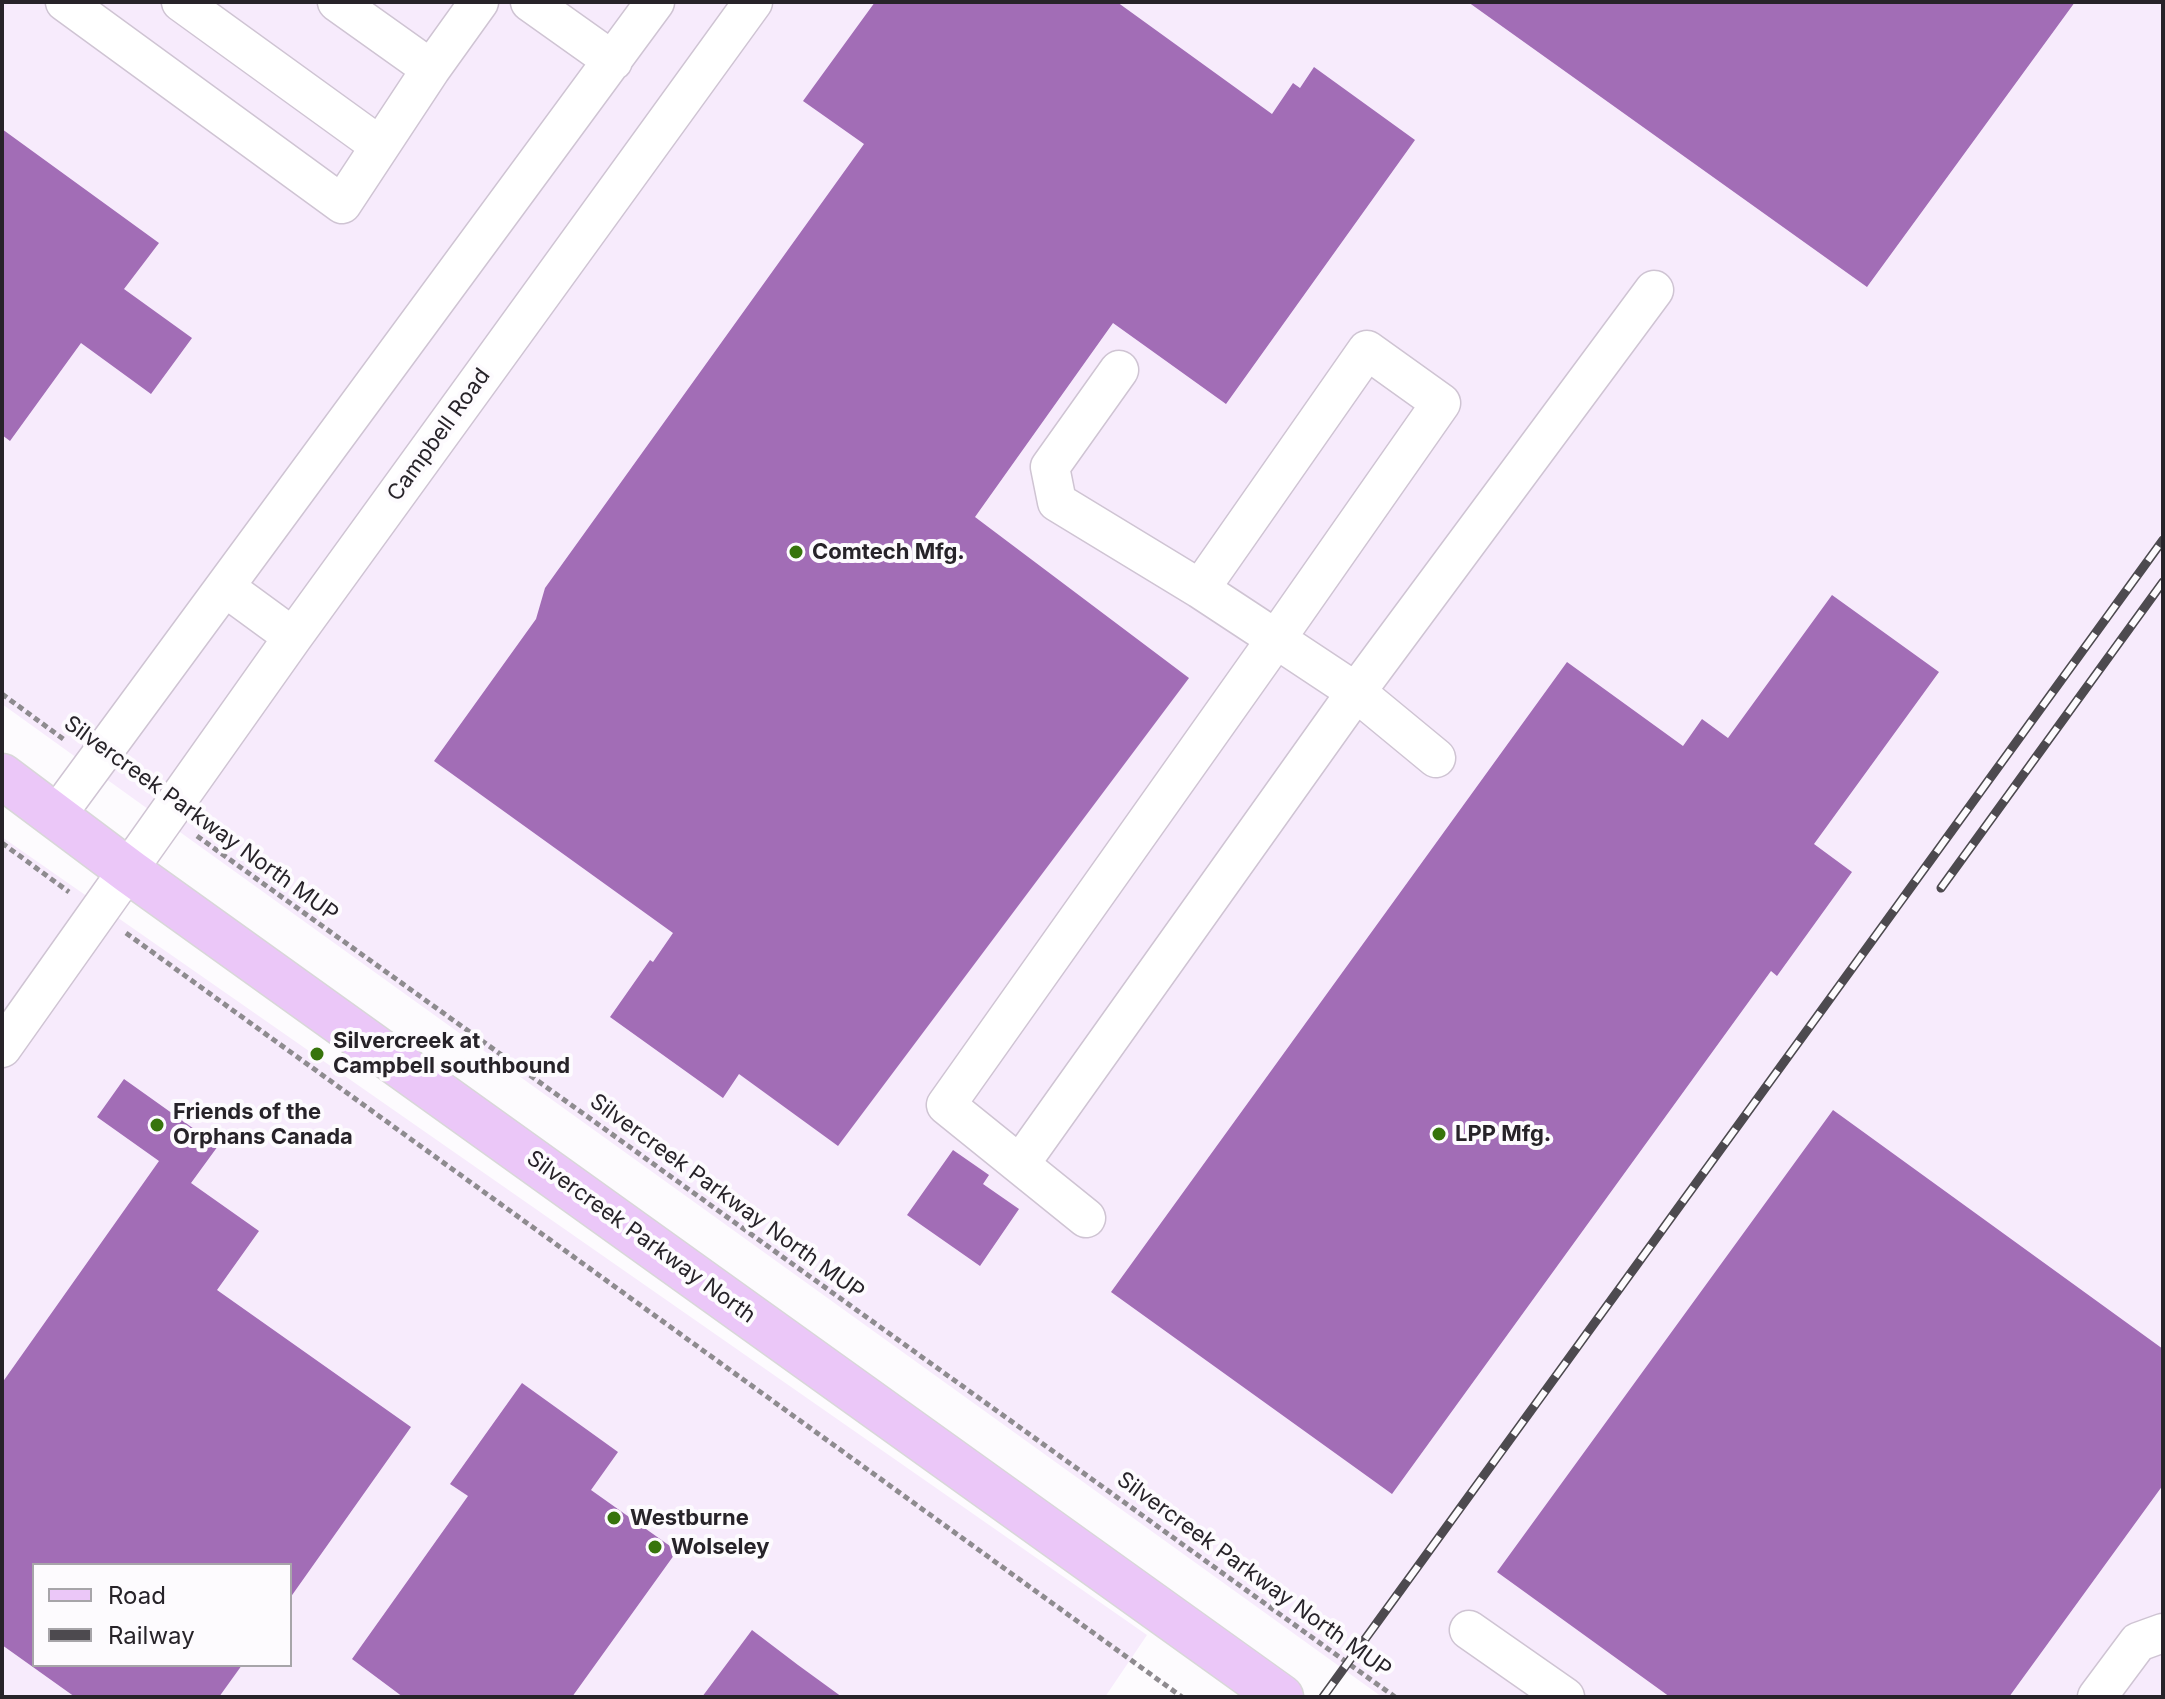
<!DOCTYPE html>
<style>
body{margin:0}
#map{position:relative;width:2165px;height:1699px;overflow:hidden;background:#fdfbfe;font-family:Inter,sans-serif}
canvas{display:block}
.frame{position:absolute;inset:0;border:4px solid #272329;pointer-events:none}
.legend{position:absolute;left:32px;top:1563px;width:260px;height:104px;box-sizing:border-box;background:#fdfbfe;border:2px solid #a7a5a9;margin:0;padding:10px 14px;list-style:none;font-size:24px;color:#272329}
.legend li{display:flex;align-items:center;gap:16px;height:40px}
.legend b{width:40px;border:2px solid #a7a5a9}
</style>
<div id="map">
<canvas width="2165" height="1699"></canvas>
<div class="frame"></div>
<ul class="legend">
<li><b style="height:10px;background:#ebc7f8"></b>Road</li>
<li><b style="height:10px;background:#4d4a4f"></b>Railway</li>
</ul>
</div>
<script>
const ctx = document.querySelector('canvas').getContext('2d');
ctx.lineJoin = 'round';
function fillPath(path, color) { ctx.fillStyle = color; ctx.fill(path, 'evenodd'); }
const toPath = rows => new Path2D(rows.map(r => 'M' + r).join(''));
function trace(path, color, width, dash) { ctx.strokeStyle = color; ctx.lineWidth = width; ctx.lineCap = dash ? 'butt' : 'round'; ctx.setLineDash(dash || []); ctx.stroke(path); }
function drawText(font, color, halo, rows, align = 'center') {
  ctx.font = font + ' Inter,sans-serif'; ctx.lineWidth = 8; ctx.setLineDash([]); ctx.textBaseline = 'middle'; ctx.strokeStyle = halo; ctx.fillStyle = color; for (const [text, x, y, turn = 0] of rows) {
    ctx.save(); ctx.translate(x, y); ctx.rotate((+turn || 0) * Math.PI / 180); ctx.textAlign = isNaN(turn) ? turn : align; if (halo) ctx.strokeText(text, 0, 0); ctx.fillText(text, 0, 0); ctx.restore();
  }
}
fillPath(toPath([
 [2,2,2163,2,2163,1697,1382,1697,2,704],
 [2,837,1147,1635,1105,1697,2,1697],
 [34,1565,290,1565,290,1665,34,1665]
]), '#f7ebfc');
fillPath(toPath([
 [875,2,1117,2,1272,114,1293,83,1300,88,1314,67,1415,140,1226,404,1113,323,975,517,1189,678,838,1146,739,1074,723,1098,610,1017,650,960,653,962,673,933,434,761,536,619,545,588,864,144,803,101],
 [1468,2,2075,2,1867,287],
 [2,129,159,243,124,289,192,338,151,394,81,343,10,441,2,435],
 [1832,595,1939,672,1814,844,1852,872,1777,976,1771,971,1392,1494,1111,1292,1567,662,1683,746,1702,719,1728,738],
 [124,1079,218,1146,191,1183,259,1231,217,1290,411,1427,290,1598,290,1565,34,1565,34,1665,242,1665,219,1697,75,1697,2,1645,2,1383,159,1161,97,1117],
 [1833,1110,2163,1349,2163,1485,2009,1697,1670,1697,1497,1572],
 [953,1150,989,1175,983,1184,1019,1209,980,1266,907,1215],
 [522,1383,618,1452,591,1490,677,1551,572,1697,403,1697,352,1659,468,1496,450,1484],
 [752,1630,798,1665,842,1697,702,1697]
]), '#a26db6');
const minor = toPath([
 [65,2,342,204,431,69,479,2],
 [181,2,380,146],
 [337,2,431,69],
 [530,2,613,61],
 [1119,370,1050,467,1057,502,1200,589,1276,639,1441,403,1367,350,1200,589],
 [226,588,293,637],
 [56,816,655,2],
 [2,1048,293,637,753,2],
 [1020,1164,1356,692,1654,290],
 [1086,1218,946,1105,1276,639,1356,692,1436,758],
 [1469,1630,1565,1697],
 [2097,1697,2138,1642,2163,1633]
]);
const major = toPath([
 [2,776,130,872,1281,1697]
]);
trace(minor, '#cfc4d3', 41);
trace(major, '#d8d7d8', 47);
trace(toPath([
 [2,694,66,741],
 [197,836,1395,1697],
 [2,843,69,892],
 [126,933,1182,1697]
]), '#8e8b8f', 5, [6, 4]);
trace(minor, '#fff', 38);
trace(major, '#ebc7f8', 44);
const rail = toPath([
 [1941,888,2163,582],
 [1323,1697,2163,540]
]);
trace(rail, '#4d4a4f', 9);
trace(rail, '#fdfbfe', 6, [18]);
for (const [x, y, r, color] of [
 [796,552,8,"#37740c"],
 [317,1054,8,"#37740c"],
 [157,1125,8,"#37740c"],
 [1439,1134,8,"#37740c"],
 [614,1518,8,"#37740c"],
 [655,1547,8,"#37740c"]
]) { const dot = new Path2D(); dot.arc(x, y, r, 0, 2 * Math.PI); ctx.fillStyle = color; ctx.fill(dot); trace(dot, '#fdfbfe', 3); }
drawText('22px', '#272329', '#fdfbfe', [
 ["Campbell Road",439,435,-54],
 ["Silvercreek Parkway North MUP",201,819,36],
 ["Silvercreek Parkway North MUP",727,1197,36],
 ["Silvercreek Parkway North",641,1237,36],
 ["Silvercreek Parkway North MUP",1254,1575,36]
]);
drawText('bold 22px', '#272329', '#fdfbfe', [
 ["Comtech Mfg.",812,552],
 ["Silvercreek at",333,1041],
 ["Campbell southbound",333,1066],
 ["Friends of the",173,1112],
 ["Orphans Canada",173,1137],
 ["LPP Mfg.",1455,1134],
 ["Westburne",630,1518],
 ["Wolseley",671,1547]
], 'left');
</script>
